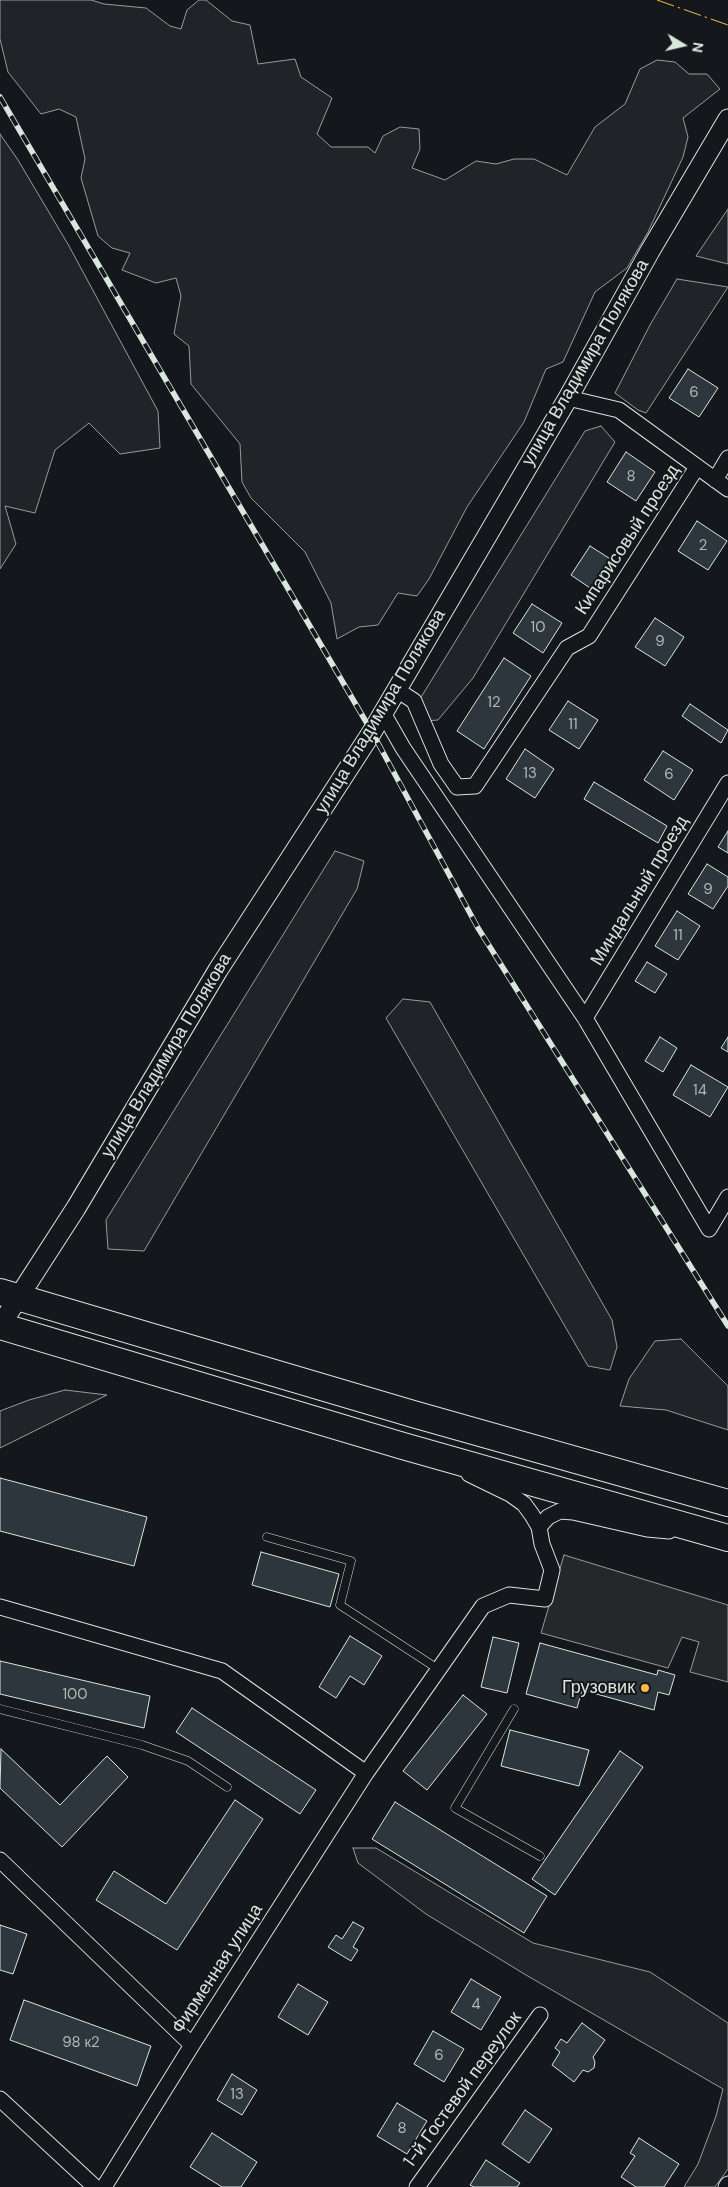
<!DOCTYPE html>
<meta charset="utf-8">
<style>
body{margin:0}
#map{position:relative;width:728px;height:2187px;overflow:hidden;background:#14181c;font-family:"DM Sans",sans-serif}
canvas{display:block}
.north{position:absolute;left:658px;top:20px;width:50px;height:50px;-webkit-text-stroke:4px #14181c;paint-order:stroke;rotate:99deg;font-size:14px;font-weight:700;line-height:20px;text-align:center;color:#d8e6dc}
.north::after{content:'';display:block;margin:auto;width:18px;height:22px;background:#d8e6dc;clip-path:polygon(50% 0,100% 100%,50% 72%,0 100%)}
</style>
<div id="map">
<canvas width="728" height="2187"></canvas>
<div class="north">N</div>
</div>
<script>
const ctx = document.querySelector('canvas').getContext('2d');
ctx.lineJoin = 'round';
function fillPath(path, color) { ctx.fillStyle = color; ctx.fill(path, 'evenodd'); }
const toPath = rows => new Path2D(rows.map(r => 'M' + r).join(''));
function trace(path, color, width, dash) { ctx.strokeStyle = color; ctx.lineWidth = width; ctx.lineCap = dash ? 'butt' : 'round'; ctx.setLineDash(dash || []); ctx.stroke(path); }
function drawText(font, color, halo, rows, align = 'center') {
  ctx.font = font + ' "DM Sans",sans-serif'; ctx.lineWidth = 4; ctx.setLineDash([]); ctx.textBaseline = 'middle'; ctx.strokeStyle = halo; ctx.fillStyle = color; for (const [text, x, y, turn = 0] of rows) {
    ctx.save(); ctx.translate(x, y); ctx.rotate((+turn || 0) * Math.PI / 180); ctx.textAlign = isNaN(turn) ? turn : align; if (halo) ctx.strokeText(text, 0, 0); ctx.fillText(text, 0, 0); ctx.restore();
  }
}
const green = toPath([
 [0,0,91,0,104,4,146,8,170,26,181,29,187,10,199,0,206,0,232,21,250,25,258,64,295,59,301,77,332,98,317,134,331,147,368,147,375,153,383,136,400,127,419,129,420,149,412,168,445,180,476,161,496,164,514,159,534,159,567,175,595,127,625,104,640,69,657,60,675,62,689,74,707,74,720,89,683,118,688,137,683,157,648,232,627,268,595,292,563,362,546,369,524,422,467,507,429,579,417,596,398,593,378,625,359,627,337,639,331,603,305,552,251,498,242,482,240,444,191,384,189,346,174,334,181,296,176,278,156,283,122,270,130,253,112,248,98,236,81,178,85,159,76,117,59,109,41,114,8,72,0,39,0,0],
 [0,134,18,160,69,246,158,411,160,448,120,454,89,423,55,450,35,513,5,506,16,544,0,569,0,134],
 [728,209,728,264,696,256,728,209],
 [677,279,728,287,646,413,638,410,615,393,650,325,677,279],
 [601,426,615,442,473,678,438,720,424,721,418,702,585,431,601,426],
 [335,851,364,861,357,889,144,1251,108,1249,106,1220,335,851],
 [403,999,430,1002,612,1320,617,1347,610,1370,588,1366,386,1018,403,999],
 [681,1339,728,1386,728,1430,666,1410,620,1406,629,1379,655,1341,681,1339],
 [65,1390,107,1395,0,1448,0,1411,29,1400,65,1390],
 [353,1848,376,1848,533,1943,650,1972,728,2023,728,2169,715,2187,684,2187,698,2164,716,2116,723,2089,526,1975,426,1914,358,1863,353,1848]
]);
fillPath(green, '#202428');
trace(green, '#939e99', 1);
const parking = toPath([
 [564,1555,728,1605,728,1682,690,1672,699,1642,682,1637,668,1668,541,1633,564,1555]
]);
fillPath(parking, '#24282b');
trace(parking, '#939e99', 1);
const building = toPath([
 [688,369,718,388,699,417,669,398,688,369],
 [626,452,655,472,636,501,607,482,626,452],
 [697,521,727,541,708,570,678,551,697,521],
 [590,546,612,560,593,590,571,575,590,546],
 [532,604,562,623,543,653,513,633,532,604],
 [655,618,684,637,665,666,635,647,655,618],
 [504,658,531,676,484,749,457,731,504,658],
 [568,701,598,720,579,749,549,730,568,701],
 [690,704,728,730,721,743,682,716,690,704],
 [525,749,554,769,535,798,506,779,525,749],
 [663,751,693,770,674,800,644,780,663,751],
 [594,782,667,826,658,843,584,799,594,782],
 [728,831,728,853,718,847,728,831],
 [707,864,728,877,728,886,713,909,688,894,707,864],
 [677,911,700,926,678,960,655,946,677,911],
 [647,962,667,974,655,993,635,981,647,962],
 [660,1037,677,1048,663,1072,645,1061,660,1037],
 [728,1037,728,1052,721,1048,728,1037],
 [691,1065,728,1087,710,1117,673,1095,691,1065],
 [0,1478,147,1517,134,1566,0,1531,0,1478],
 [261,1552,339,1574,330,1607,252,1585,261,1552],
 [350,1636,382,1656,364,1685,350,1676,336,1698,319,1687,350,1636],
 [493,1637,519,1643,507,1693,481,1687,493,1637],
 [540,1643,657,1675,658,1670,675,1675,669,1695,658,1692,654,1710,582,1690,577,1708,526,1694,540,1643],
 [0,1661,150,1696,144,1728,0,1694,0,1661],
 [463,1695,487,1714,427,1790,403,1771,463,1695],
 [192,1708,316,1790,300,1814,176,1732,192,1708],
 [510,1730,589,1750,579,1786,501,1766,510,1730],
 [1,1749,60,1805,107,1756,128,1777,62,1847,0,1788,1,1749],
 [620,1751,643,1767,555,1895,532,1879,620,1751],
 [235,1800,263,1819,177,1950,96,1900,114,1871,166,1904,235,1800],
 [395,1802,547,1896,524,1933,372,1839,395,1802],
 [353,1922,364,1928,353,1947,358,1950,351,1961,328,1947,336,1935,342,1939,353,1922],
 [0,1925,27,1934,13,1974,0,1970,0,1925],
 [471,1979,501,1997,481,2030,451,2012,471,1979],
 [298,1984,328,2002,308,2035,278,2017,298,1984],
 [24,2000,151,2046,137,2086,10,2040,24,2000],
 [582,2023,605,2040,593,2057,595,2062,594,2068,588,2072,583,2070,574,2082,552,2065,560,2052,555,2048,561,2039,567,2043,582,2023],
 [433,2031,464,2049,444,2082,414,2064,433,2031],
 [232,2074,257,2090,242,2115,217,2100,232,2074],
 [397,2103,427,2121,407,2154,377,2136,397,2103],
 [525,2110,552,2129,529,2163,502,2144,525,2110],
 [212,2133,257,2162,241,2187,222,2187,190,2167,212,2133],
 [639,2138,679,2164,664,2187,636,2187,621,2177,635,2156,630,2153,639,2138],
 [486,2160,520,2183,517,2187,474,2187,470,2185,486,2160]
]);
fillPath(building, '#2c363c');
trace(building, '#d8e6dc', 1);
const service = toPath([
 [267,1537,351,1561,340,1605,438,1669],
 [0,1709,142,1745,188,1761,227,1787],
 [514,1709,455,1808,540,1856]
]);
const minor = toPath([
 [568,398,619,410,728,489],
 [715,480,728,458],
 [397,690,414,701,441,764,457,787,475,786,567,648,589,636,697,467],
 [383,713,403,748,585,1018,709,1229,728,1197],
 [585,1018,728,783],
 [539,1527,548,1517,560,1511,573,1512,647,1529,669,1531],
 [0,1607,222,1671,366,1773,483,1606,509,1595,545,1599,552,1570,542,1544,539,1527,532,1515,524,1504,510,1494,469,1474],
 [0,1860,192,2045],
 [0,2099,95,2187],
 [104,2187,192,2045,366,1773],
 [417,2187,540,2015],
 [726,2187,728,2184]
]);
const tertiary = toPath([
 [0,1326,76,1208,218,970,372,732,568,398,650,251,728,119]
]);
const trunk = toPath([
 [0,1292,413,1414,728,1503],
 [0,1326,403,1446,728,1538]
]);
trace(service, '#d8e6dc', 9);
trace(minor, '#d8e6dc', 17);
trace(tertiary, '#d8e6dc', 21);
trace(trunk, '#d8e6dc', 28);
trace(service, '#14181c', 8);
trace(minor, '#14181c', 15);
trace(tertiary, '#14181c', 19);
trace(trunk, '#14181c', 26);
const rail = toPath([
 [0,97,372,732,478,928,728,1326]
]);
trace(rail, '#d8e6dc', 5.5);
trace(rail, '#14181c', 4, [11]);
trace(toPath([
 [657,0,728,25]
]), '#ffb74d', 1, [18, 4, 2.5, 4]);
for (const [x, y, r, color] of [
 [645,1688,5,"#ffb74d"]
]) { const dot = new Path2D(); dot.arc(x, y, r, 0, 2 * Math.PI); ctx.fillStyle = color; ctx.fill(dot); trace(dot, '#14181c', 2); }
drawText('15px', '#adbab4', null, [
 ["6",694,393],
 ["8",631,477],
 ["2",703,546],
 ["10",538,628],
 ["9",660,642],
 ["12",494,703],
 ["11",573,725],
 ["13",530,774],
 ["6",669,775],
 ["9",708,890],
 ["11",678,936],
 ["14",700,1091],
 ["100",75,1695],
 ["4",476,2005],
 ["98 к2",81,2043],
 ["6",439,2056],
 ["13",237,2095],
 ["8",402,2129]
]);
drawText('18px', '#d8e6dc', '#14181c', [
 ["улица Владимира Полякова",586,363,-60],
 ["Кипарисовый проезд",628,540,-57],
 ["улица Владимира Полякова",381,712,-59],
 ["Миндальный проезд",640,891,-59],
 ["улица Владимира Полякова",167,1056,-59],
 ["Фирменная улица",218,1969,-57],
 ["1-й Гостевой переулок",463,2090,-54]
]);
drawText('18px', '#d8e6dc', '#14181c', [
 ["Грузовик",635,1688]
], 'right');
</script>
